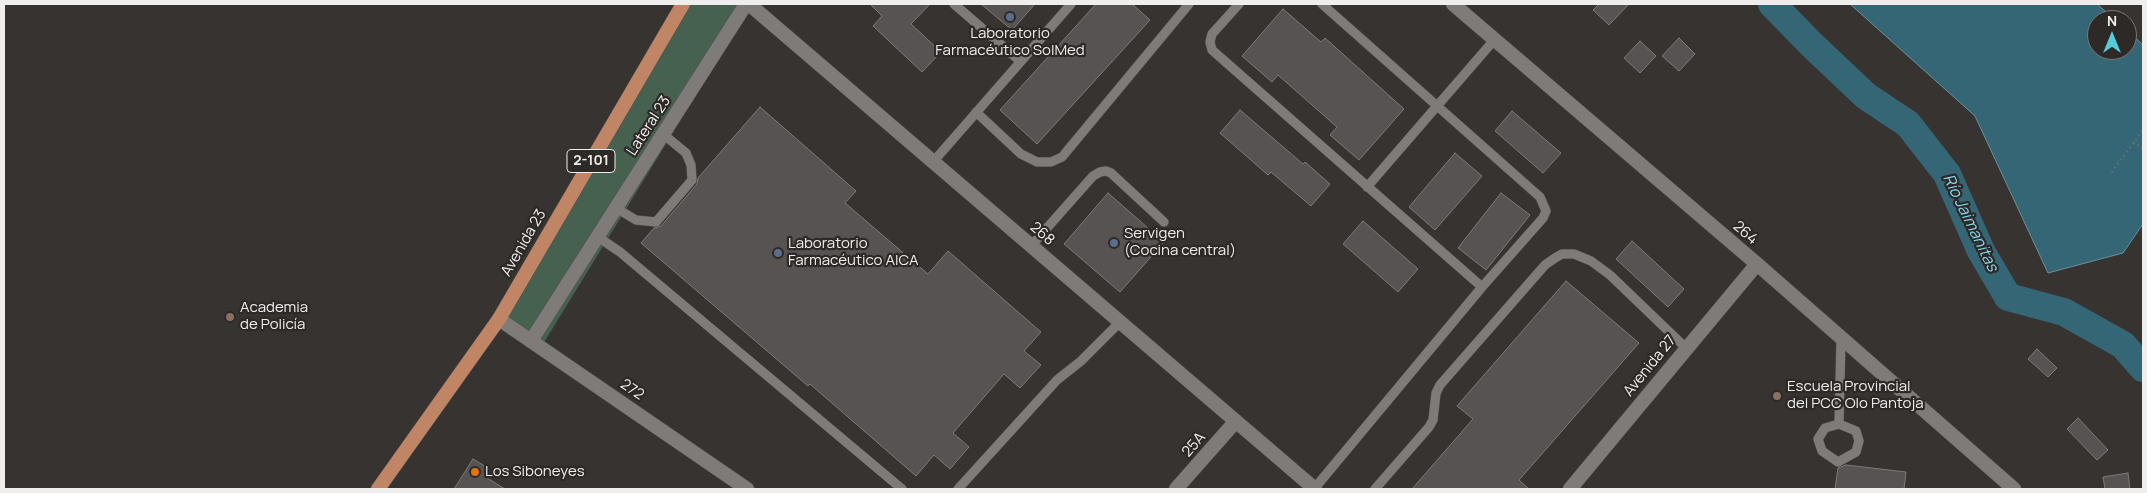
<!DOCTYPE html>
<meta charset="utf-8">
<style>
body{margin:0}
#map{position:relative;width:2147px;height:493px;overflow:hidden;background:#363331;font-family:Manrope,sans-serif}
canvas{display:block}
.frame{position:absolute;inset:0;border:5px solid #f0eeed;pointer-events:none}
.north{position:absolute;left:2087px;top:10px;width:50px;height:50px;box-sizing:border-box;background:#2c2927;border:1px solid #7a7876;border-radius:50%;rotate:0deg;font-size:14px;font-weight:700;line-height:20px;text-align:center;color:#f0eeed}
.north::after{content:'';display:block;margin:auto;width:18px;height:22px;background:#53cbda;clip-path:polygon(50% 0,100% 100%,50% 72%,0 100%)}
</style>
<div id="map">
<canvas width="2147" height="493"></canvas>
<div class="frame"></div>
<div class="north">N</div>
</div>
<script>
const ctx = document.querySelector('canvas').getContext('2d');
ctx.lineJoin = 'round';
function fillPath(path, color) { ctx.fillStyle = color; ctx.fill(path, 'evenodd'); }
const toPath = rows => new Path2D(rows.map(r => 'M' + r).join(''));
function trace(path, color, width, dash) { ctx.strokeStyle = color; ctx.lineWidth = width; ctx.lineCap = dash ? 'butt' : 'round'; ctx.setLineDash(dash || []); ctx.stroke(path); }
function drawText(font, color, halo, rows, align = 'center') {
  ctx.font = font + ' Manrope,sans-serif'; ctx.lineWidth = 4.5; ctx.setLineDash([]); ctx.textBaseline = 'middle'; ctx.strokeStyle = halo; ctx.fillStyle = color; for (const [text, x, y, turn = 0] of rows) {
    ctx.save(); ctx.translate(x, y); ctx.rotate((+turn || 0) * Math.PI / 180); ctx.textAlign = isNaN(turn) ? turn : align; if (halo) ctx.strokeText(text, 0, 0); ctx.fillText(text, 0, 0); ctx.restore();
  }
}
fillPath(toPath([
 [688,4,752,4,543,344,499,319]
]), '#46614f');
const water = toPath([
 [1850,4,2097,4,2115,20,2097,20,2097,50,2127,50,2127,30,2143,45,2143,224,2123,253,2048,273,1975,116,1850,4]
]);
fillPath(water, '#356676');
trace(water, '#6d8f9a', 1);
trace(toPath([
 [1772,4,1811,44,1866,96,1908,124,1947,174,1981,251,2008,297,2064,312,2123,345,2143,368]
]), '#356676', 28);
const building = toPath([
 [870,4,930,4,911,24,941,52,922,72,873,26,882,16,870,4],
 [981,4,1035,4,1012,30,981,4],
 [1096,4,1132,4,1150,20,1037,144,1000,110,1096,4],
 [1599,4,1629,4,1609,25,1593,10,1599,4],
 [1283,9,1321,42,1325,38,1404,109,1359,160,1330,135,1337,127,1278,75,1272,82,1242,56,1283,9],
 [1679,38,1695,54,1679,71,1662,56,1679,38],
 [1640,41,1656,56,1640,73,1624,58,1640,41],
 [760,107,856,191,845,203,928,274,948,251,1041,332,1024,351,1041,365,1020,388,1004,374,953,433,969,447,950,469,934,455,916,476,810,384,808,386,641,243,654,228,661,226,697,184,698,178,760,107],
 [1240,110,1303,164,1305,162,1330,184,1311,206,1271,172,1268,175,1220,133,1240,110],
 [1512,111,1561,153,1543,173,1495,131,1512,111],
 [1455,153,1482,176,1435,230,1409,207,1455,153],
 [1108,193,1164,242,1120,292,1064,244,1108,193],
 [1501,193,1530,215,1486,270,1458,248,1501,193],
 [1363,221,1418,269,1398,292,1343,244,1363,221],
 [1632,241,1684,289,1668,307,1616,259,1632,241],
 [1566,281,1639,343,1519,480,1529,489,1412,489,1473,419,1457,406,1566,281],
 [2037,349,2057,368,2048,377,2028,359,2037,349],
 [2078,418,2108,450,2097,460,2067,429,2078,418],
 [473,459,488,468,484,476,505,489,454,489,473,459],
 [1846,465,1906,472,1904,489,1835,489,1838,468,1846,465],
 [2128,473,2130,489,2105,489,2103,477,2128,473]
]);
fillPath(building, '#575352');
trace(building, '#7e7a78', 1);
const service = toPath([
 [954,4,1020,61],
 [1239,4,1212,34,1210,42,1212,50,1482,287],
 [976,112,1021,154,1037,162,1051,162,1062,157,1189,4],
 [933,162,1071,4],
 [1367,187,1495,39],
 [616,208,636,220,656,222,692,180,691,165,686,153,663,134],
 [598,237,620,252,902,489],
 [1031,246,1093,176,1100,172,1106,171,1111,173,1164,222],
 [1839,424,1856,431,1859,441,1856,452,1838,462,1822,451,1818,439,1825,428,1839,424,1841,339],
 [958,489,1057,380,1081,361,1120,322],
 [1314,489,1482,287,1543,218,1546,211,1540,197,1322,4],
 [1375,489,1429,427,1433,420,1436,393,1440,385,1545,265,1555,258,1562,254,1574,254,1591,261,1610,275,1686,348]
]);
const minor = toPath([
 [749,4,1315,489],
 [531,341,746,4],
 [1176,489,1236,421]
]);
const tertiary = toPath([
 [1453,4,1757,264,2014,489],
 [499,319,747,489],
 [1570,489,1757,264]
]);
const primary = toPath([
 [378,489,499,319,683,4]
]);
trace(service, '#555150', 10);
trace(minor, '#555150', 15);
trace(tertiary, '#555150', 15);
trace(primary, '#555150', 15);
trace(toPath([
 [2134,142,2143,149],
 [2112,172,2143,130]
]), '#767372', 2.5, [1, 4]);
trace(service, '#7f7b79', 9);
trace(minor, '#7f7b79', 14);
trace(tertiary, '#7f7b79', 14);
trace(primary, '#bf8565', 14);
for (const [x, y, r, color] of [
 [1010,17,5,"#5c6f8a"],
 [1114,243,5,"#5c6f8a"],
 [778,253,5,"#5c6f8a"],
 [230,317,5,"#8d6e63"],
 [1777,396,5,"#8d6e63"],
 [475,472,5,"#e8710a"]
]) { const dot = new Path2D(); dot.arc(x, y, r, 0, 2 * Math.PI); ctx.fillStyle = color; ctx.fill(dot); trace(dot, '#2c2927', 2); }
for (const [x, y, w] of [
 [591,161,48]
]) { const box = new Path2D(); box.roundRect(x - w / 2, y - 11.5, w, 23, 4); ctx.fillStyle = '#2c2927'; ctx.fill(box); trace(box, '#f0eeed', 1); }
drawText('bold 14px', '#f0eeed', null, [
 ["2-101",591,161]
]);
drawText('15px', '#f0eeed', '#2c2927', [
 ["Laboratorio",1010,34,"center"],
 ["Farmacéutico SolMed",1010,51,"center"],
 ["Servigen",1124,234],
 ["(Cocina central)",1124,251],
 ["Laboratorio",788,244],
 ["Farmacéutico AICA",788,261],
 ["Academia",240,308],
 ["de Policía",240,325],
 ["Escuela Provincial",1787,387],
 ["del PCC Olo Pantoja",1787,404],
 ["Los Siboneyes",485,472]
], 'left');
drawText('15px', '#f0eeed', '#2c2927', [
 ["Lateral 23",649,126,-57],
 ["264",1745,233,41],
 ["268",1042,234,41],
 ["Avenida 23",524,243,-60],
 ["Avenida 27",1650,366,-51],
 ["272",632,390,34],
 ["25A",1194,445,-49]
]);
drawText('italic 16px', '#85d7f2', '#2c2927', [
 ["Río Jaimanitas",1970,223,64]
]);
</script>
